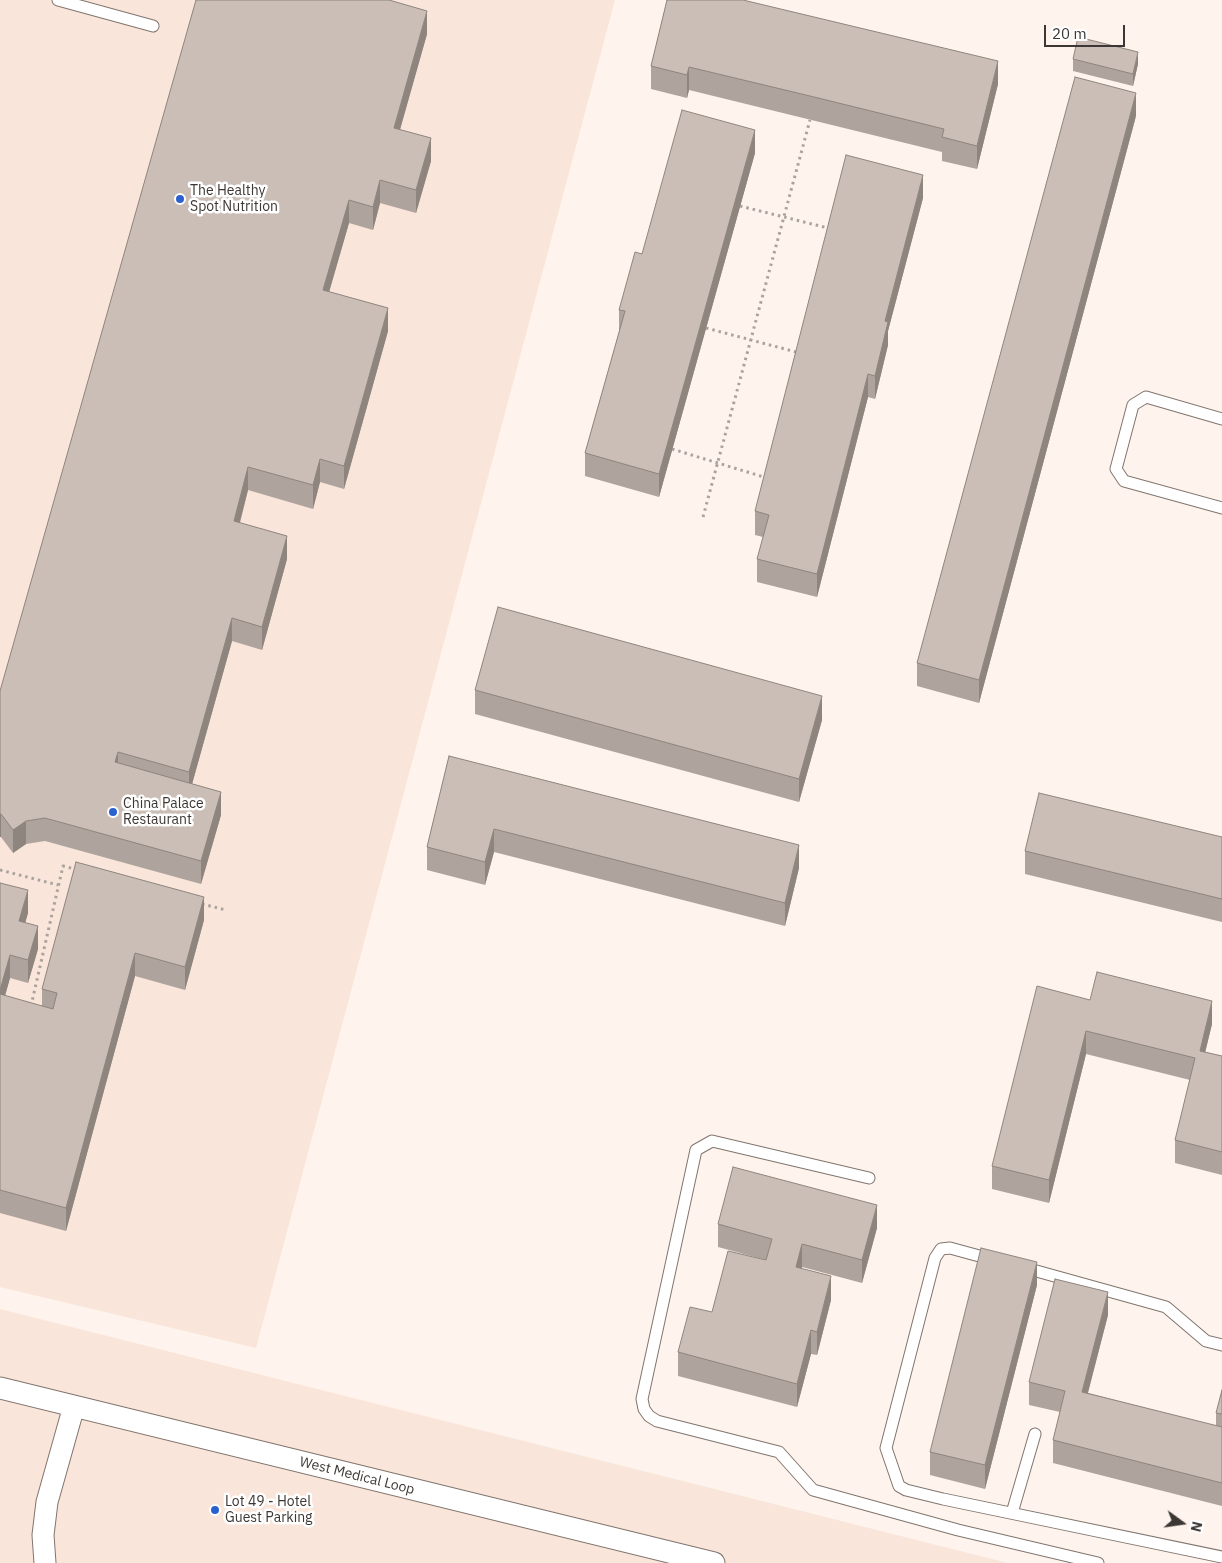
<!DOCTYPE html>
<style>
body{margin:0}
#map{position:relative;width:1222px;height:1563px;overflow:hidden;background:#fef4ed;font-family:"IBM Plex Sans",sans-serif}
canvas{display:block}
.north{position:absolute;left:1157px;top:1498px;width:50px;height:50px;-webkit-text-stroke:4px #fff;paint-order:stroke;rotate:104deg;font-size:14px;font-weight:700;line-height:20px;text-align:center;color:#3c3734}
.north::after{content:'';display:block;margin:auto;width:18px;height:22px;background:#3c3734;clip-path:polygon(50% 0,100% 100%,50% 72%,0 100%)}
.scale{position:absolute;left:1044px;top:25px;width:81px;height:22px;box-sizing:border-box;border:2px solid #3c3734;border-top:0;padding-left:6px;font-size:15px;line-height:18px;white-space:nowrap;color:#3c3734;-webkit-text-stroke:4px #fff;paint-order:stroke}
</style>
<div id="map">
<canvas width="1222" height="1563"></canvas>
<div class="north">N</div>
<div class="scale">20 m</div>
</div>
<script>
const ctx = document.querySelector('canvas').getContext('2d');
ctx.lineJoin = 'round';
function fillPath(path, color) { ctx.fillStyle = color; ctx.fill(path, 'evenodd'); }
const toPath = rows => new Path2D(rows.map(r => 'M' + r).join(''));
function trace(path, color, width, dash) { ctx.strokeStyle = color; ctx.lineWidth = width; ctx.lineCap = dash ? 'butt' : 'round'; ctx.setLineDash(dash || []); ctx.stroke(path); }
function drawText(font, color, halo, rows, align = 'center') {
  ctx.font = font + ' "IBM Plex Sans",sans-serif'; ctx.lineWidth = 5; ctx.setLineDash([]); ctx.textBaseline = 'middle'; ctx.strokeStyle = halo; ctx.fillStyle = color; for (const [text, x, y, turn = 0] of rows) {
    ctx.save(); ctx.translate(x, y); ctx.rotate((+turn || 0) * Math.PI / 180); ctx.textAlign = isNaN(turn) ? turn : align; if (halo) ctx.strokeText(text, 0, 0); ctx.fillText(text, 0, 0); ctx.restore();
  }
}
fillPath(toPath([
 [0,0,615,0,256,1348,0,1287],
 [0,1309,1008,1563,0,1563]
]), '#f9e5d9');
const service = toPath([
 [58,0,153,26],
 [1222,419,1146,397,1133,405,1116,469,1124,481,1222,508],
 [869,1178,712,1141,696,1150,642,1399,644,1409,649,1416,657,1421,779,1452,813,1490,958,1530,1098,1563],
 [994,1260,950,1248,941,1249,935,1258,886,1448,899,1486,906,1490,943,1499,1222,1557],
 [1022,1267,1166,1307,1206,1341,1222,1345],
 [1012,1513,1035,1434]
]);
const minor = toPath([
 [0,1388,714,1563],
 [45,1563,43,1535,47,1502,74,1406]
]);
trace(service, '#81756e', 13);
trace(minor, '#81756e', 23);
trace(toPath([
 [740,206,832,229],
 [706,328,800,353],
 [672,449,767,478],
 [703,517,810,120],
 [0,870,58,885],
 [202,904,226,910],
 [31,1006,63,866,78,870]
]), '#aaa29d', 3, [2.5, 4]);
trace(service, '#fff', 11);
trace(minor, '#fff', 21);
fillPath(toPath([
 [667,0,998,84,977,169,942,161,942,152,689,90,687,98,651,89,651,66],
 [427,34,400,129,431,161,416,213,380,203,373,230,349,223,329,292,388,331,344,489,320,482,313,509,248,490,240,523,287,559,262,650,232,641,192,784,221,815,201,884,45,841,26,844,13,853,1,837,0,837,0,691],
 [1073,59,1138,64,1133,86,1073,71],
 [1136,116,979,703,917,686,917,663],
 [755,153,659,497,585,476,585,453,619,332,619,310,642,254],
 [923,198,888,331,888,345,875,399,868,397,817,597,757,582,757,559,763,537,755,535,755,511],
 [475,690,822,720,799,802,475,714],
 [449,756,799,868,785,926,494,852,485,885,427,870,427,847],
 [1222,837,1222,922,1025,874,1025,851],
 [0,883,28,913,25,923,38,949,28,983,10,978,5,996,42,1006,42,989,204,920,185,990,135,976,66,1231,0,1213],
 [1090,1000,1212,1024,1205,1052,1222,1056,1222,1175,1175,1163,1175,1140,1190,1080,1086,1054,1049,1203,992,1189,992,1166],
 [718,1224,877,1228,862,1283,802,1267,802,1269,831,1300,817,1355,811,1354,797,1407,678,1376,678,1352,766,1260,718,1247],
 [1037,1285,985,1489,930,1475,930,1452],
 [1108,1315,1088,1393,1216,1426,1216,1413,1222,1390,1222,1506,1053,1463,1053,1440,1060,1412,1029,1405,1029,1382]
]), '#afa39d');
fillPath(toPath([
 [427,11,427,34,394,151,394,128],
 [1138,52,1138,64,1133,86,1133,74],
 [998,61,998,84,977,169,977,146],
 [689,67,689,90,687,98,687,75],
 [1136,93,1136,116,979,703,979,680],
 [755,130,755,153,659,497,659,474],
 [431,138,431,161,416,213,416,190],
 [923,175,923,198,888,331,888,345,875,399,875,376,885,321],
 [380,180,380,203,373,230,373,207],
 [349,200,349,223,323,313,323,290],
 [388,308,388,331,344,489,344,466],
 [868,374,868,397,817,597,817,574],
 [320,459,320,482,313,509,313,485],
 [248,467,248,490,234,544,234,521],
 [287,536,287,559,262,650,262,627],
 [232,618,232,641,189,795,189,772],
 [822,696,822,720,799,802,799,779],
 [118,752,118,775,115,762],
 [221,792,221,815,201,884,201,861],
 [0,814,1,814,1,837,0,837],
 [26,821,26,844,13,853,13,830],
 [494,829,494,852,485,885,485,862],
 [799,845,799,868,785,926,785,903],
 [28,890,28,913,19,944,19,921],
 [204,897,204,920,185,990,185,967],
 [38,926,38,949,28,983,28,960],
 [135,953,135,976,66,1231,66,1208],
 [10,955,10,978,0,1013,0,990],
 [1212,1001,1212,1024,1200,1074,1200,1051],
 [1086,1031,1086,1054,1049,1203,1049,1180],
 [877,1205,877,1228,862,1283,862,1260],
 [802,1244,802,1267,796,1291,796,1267],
 [1037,1262,1037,1285,985,1489,985,1465],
 [831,1276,831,1300,817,1355,817,1332],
 [1108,1292,1108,1315,1082,1415,1082,1392],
 [811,1330,811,1354,797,1407,797,1384]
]), '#8e857f');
const building = toPath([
 [196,0,389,0,427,11,394,128,431,138,416,190,380,180,373,207,349,200,323,290,388,308,344,466,320,459,313,485,248,467,234,521,287,536,262,627,232,618,189,772,118,752,115,762,221,792,201,861,45,818,26,821,13,830,1,814,0,814,0,691,196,0],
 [667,0,743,0,998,61,977,146,942,137,944,129,810,96,689,67,687,75,651,66,667,0],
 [1078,37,1138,52,1133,74,1073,59,1078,37],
 [1075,77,1136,93,979,680,917,663,1075,77],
 [682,110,755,130,659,474,585,453,625,311,619,310,635,252,642,254,682,110],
 [846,155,923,175,885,321,888,322,875,376,868,374,817,574,757,559,769,515,755,511,846,155],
 [498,607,822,696,799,779,475,690,498,607],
 [449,756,799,845,785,903,494,829,485,862,427,847,449,756],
 [1039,793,1222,837,1222,899,1025,851,1039,793],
 [76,862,204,897,185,967,135,953,66,1208,0,1190,0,994,53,1009,57,993,42,989,76,862],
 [0,883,28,890,19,921,38,926,28,960,10,955,0,990,0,883],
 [1097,972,1212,1001,1200,1051,1222,1056,1222,1152,1175,1140,1195,1058,1086,1031,1049,1180,992,1166,1037,986,1090,1000,1097,972],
 [733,1167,877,1205,862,1260,802,1244,796,1267,831,1276,817,1332,811,1330,797,1384,678,1352,690,1307,712,1312,728,1251,766,1260,772,1239,718,1224,733,1167],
 [981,1248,1037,1262,985,1465,930,1452,981,1248],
 [1055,1279,1108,1292,1082,1392,1222,1427,1222,1483,1053,1440,1065,1391,1029,1382,1055,1279],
 [1222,1390,1222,1414,1216,1413,1222,1390]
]);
fillPath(building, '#cbbeb6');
trace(building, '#8e857f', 1);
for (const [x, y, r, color] of [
 [180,199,5,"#2a61cf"],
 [113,812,5,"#2a61cf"],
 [215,1510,5,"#2a61cf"]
]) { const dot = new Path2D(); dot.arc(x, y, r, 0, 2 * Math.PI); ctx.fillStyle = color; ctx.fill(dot); trace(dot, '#fff', 2); }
drawText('14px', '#3c3734', '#fff', [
 ["The Healthy",190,191],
 ["Spot Nutrition",190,207],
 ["China Palace",123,804],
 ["Restaurant",123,820],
 ["Lot 49 - Hotel",225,1502],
 ["Guest Parking",225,1518]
], 'left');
drawText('14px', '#3c3734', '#fff', [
 ["West Medical Loop",357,1476,14]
]);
</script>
